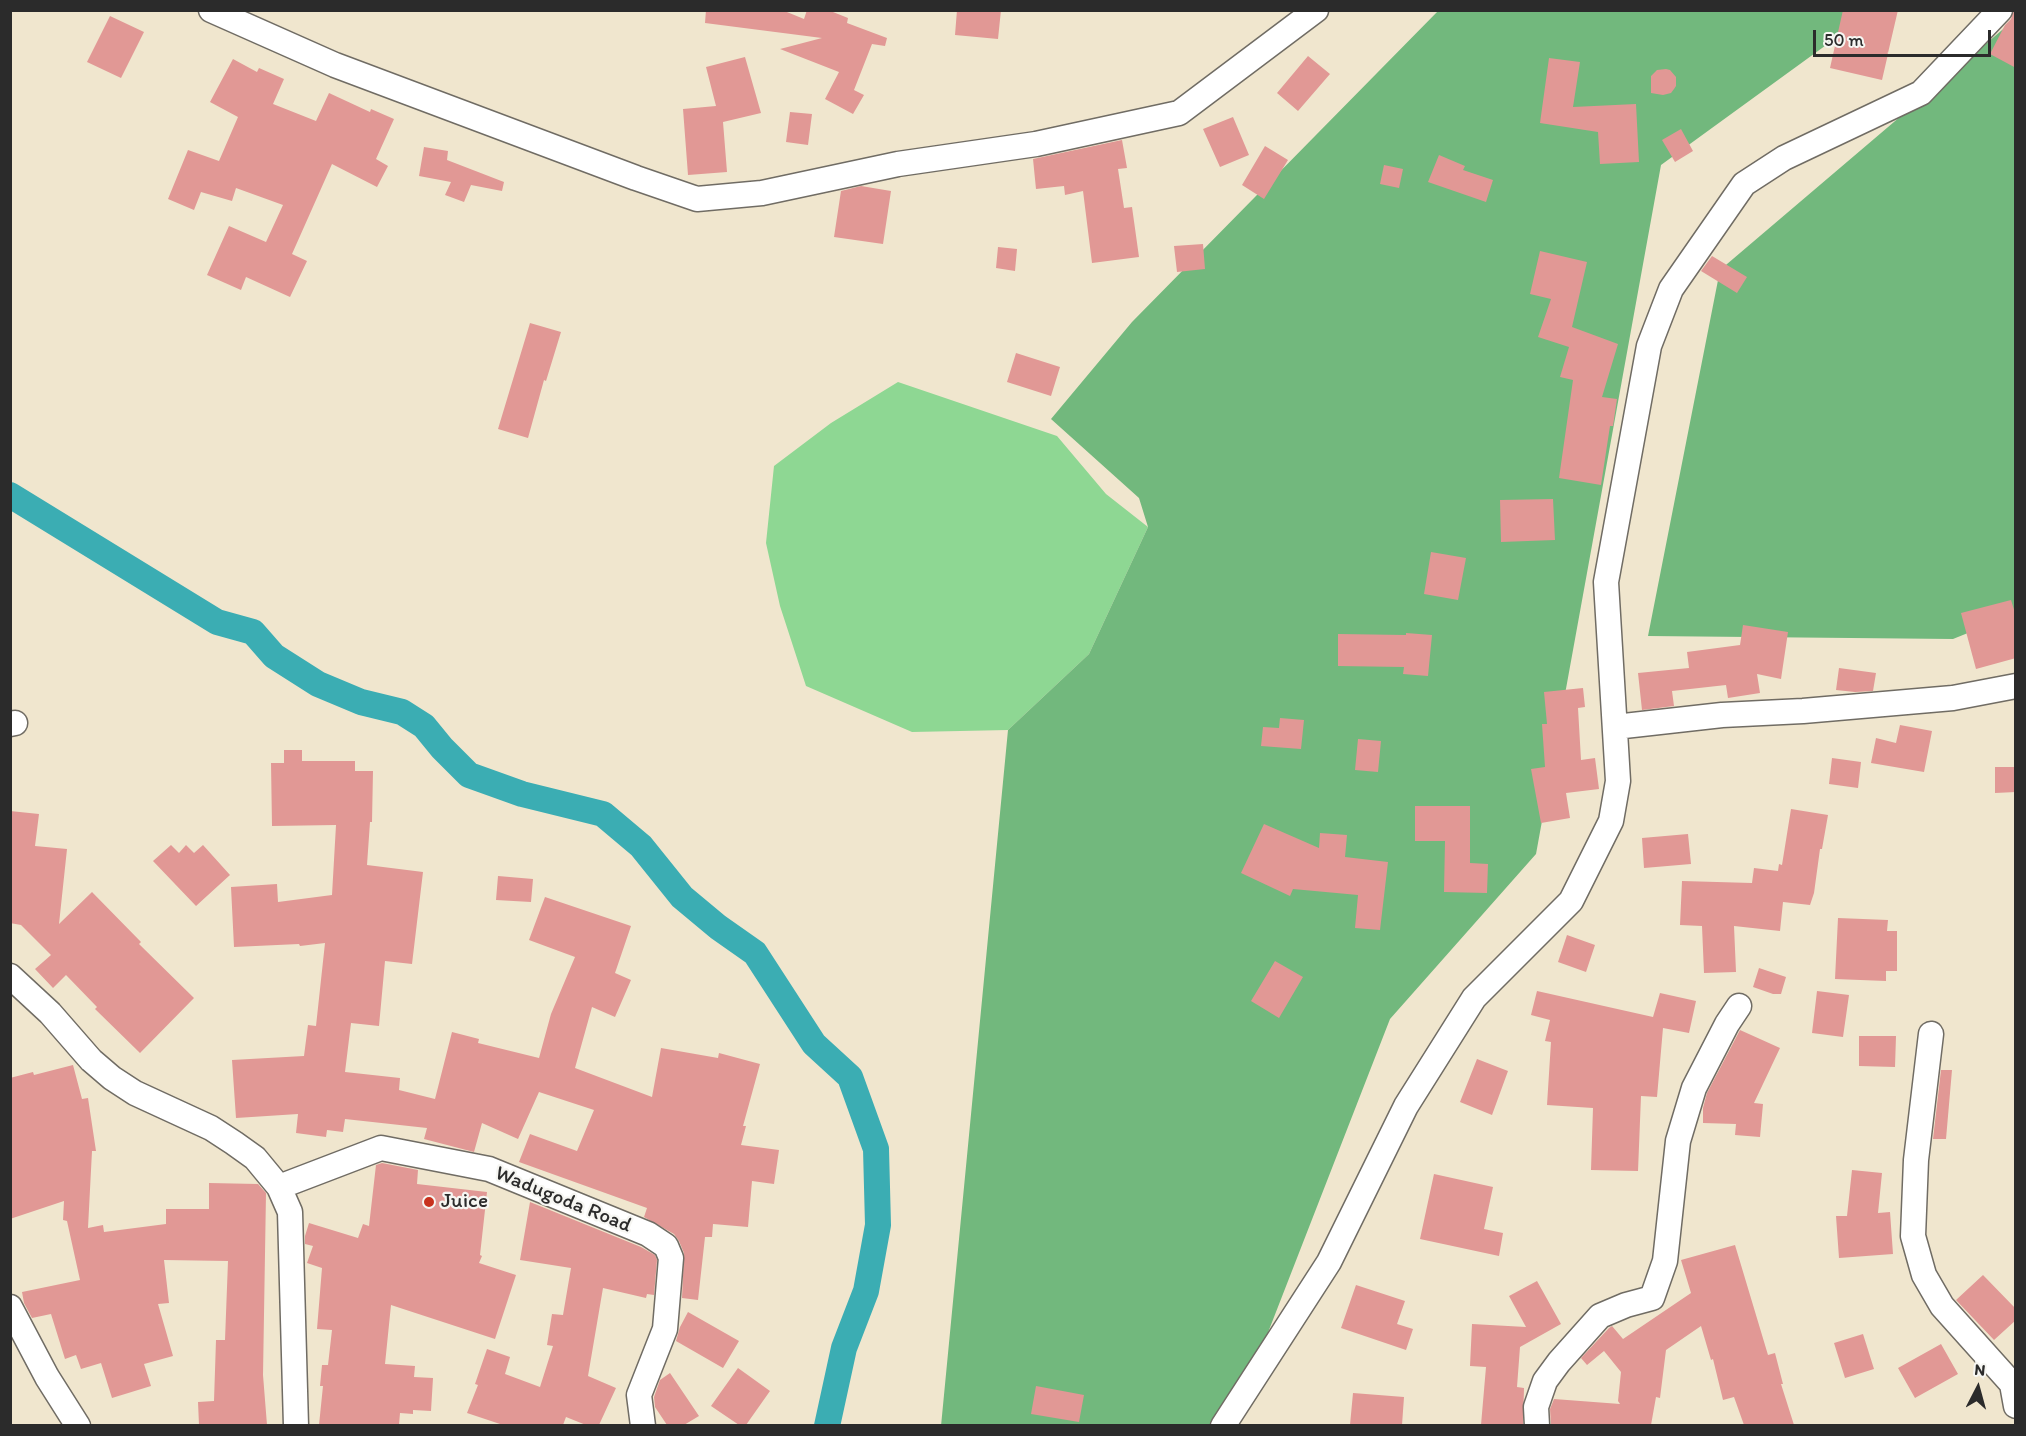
<!DOCTYPE html>
<style>
body{margin:0}
#map{position:relative;width:2026px;height:1436px;overflow:hidden;background:#f0e6ce;font-family:Itim,sans-serif}
canvas{display:block}
.frame{position:absolute;inset:0;border:12px solid #2b2b2b;pointer-events:none}
.north{position:absolute;left:1948px;top:1358px;width:60px;height:60px;-webkit-text-stroke:4px #f6f6f2;paint-order:stroke;rotate:6deg;font-size:16px;font-weight:700;line-height:24px;text-align:center;color:#2b2b2b}
.north::after{content:'';display:block;margin:auto;width:21px;height:27px;background:#2b2b2b;clip-path:polygon(50% 0,100% 100%,50% 72%,0 100%)}
.scale{position:absolute;left:1813px;top:30px;width:178px;height:27px;box-sizing:border-box;border:3px solid #2b2b2b;border-top:0;padding-left:8px;font-size:18px;line-height:21px;white-space:nowrap;color:#2b2b2b;-webkit-text-stroke:4px #f6f6f2;paint-order:stroke}
</style>
<div id="map">
<canvas width="2026" height="1436"></canvas>
<div class="frame"></div>
<div class="north">N</div>
<div class="scale">50 m</div>
</div>
<script>
const ctx = document.querySelector('canvas').getContext('2d');
ctx.lineJoin = 'round';
function fillPath(path, color) { ctx.fillStyle = color; ctx.fill(path, 'evenodd'); }
const toPath = rows => new Path2D(rows.map(r => 'M' + r).join(''));
function trace(path, color, width, dash) { ctx.strokeStyle = color; ctx.lineWidth = width; ctx.lineCap = dash ? 'butt' : 'round'; ctx.setLineDash(dash || []); ctx.stroke(path); }
function drawText(font, color, halo, rows, align = 'center') {
  ctx.font = font + ' Itim,sans-serif'; ctx.lineWidth = 4.5; ctx.setLineDash([]); ctx.textBaseline = 'middle'; ctx.strokeStyle = halo; ctx.fillStyle = color; for (const [text, x, y, turn = 0] of rows) {
    ctx.save(); ctx.translate(x, y); ctx.rotate((+turn || 0) * Math.PI / 180); ctx.textAlign = isNaN(turn) ? turn : align; if (halo) ctx.strokeText(text, 0, 0); ctx.fillText(text, 0, 0); ctx.restore();
  }
}
fillPath(toPath([
 [898,382,1057,436,1106,494,1148,527,1089,654,1008,730,912,732,806,686,780,606,766,543,774,466,831,423]
]), '#8ed793');
fillPath(toPath([
 [1438,11,1873,11,1661,165,1536,854,1390,1019,1232,1425,941,1426,1008,730,1089,654,1148,527,1139,498,1051,419,1132,322],
 [2015,19,2015,614,1953,639,1648,636,1720,270]
]), '#72b87d');
trace(toPath([
 [10,495,217,622,253,632,274,656,318,684,361,702,402,712,424,726,442,748,469,775,522,794,603,814,641,846,682,897,718,927,755,953,814,1044,850,1077,876,1149,878,1225,866,1291,844,1348,827,1426]
]), '#3badb3', 26);
fillPath(toPath([
 [706,10,782,10,804,19,807,10,828,10,848,18,847,23,887,38,885,46,872,44,854,90,864,95,853,114,825,99,839,72,780,49,822,38,705,23],
 [957,10,1001,10,998,39,955,35],
 [1843,10,1898,10,1888,53,1887,52,1888,54,1882,80,1830,68],
 [2014,10,2016,10,2016,68,1990,54,2005,25,2011,19],
 [110,16,144,32,121,78,87,62],
 [1308,56,1330,74,1298,111,1277,93],
 [745,57,761,113,723,122,727,172,688,175,683,109,716,106,706,67],
 [1549,58,1580,62,1573,107,1636,104,1639,162,1600,164,1598,132,1540,123],
 [233,59,257,72,259,68,284,79,273,104,316,121,329,93,370,112,371,109,394,119,376,159,388,166,377,187,332,164,292,254,307,261,290,297,246,277,241,290,207,275,229,226,266,242,283,205,236,188,232,201,201,192,194,210,168,199,188,150,219,161,238,117,210,102],
 [1666,69,1670,70,1676,77,1676,86,1674,89,1671,93,1663,95,1651,93,1651,76,1657,70],
 [790,112,812,114,808,145,786,142],
 [1233,117,1249,155,1220,167,1203,129],
 [1681,129,1693,151,1675,162,1662,140],
 [1122,140,1127,168,1118,169,1124,208,1132,207,1139,257,1092,263,1083,191,1065,195,1064,186,1036,189,1033,159],
 [1265,146,1288,160,1264,199,1242,185],
 [424,147,448,151,447,160,504,182,502,191,471,185,464,202,445,195,451,182,419,176],
 [1439,155,1465,166,1463,170,1493,180,1486,202,1428,182],
 [1384,165,1403,169,1399,188,1380,184],
 [861,186,891,191,883,244,834,237,841,191],
 [1203,244,1205,269,1177,272,1174,246],
 [998,247,1017,249,1015,271,996,268],
 [1540,251,1587,262,1572,327,1618,344,1602,397,1617,399,1613,426,1610,426,1601,485,1559,478,1573,380,1560,377,1569,347,1538,337,1551,299,1530,294],
 [1712,256,1747,277,1737,293,1701,271],
 [530,323,561,332,546,381,544,380,528,438,498,429],
 [1016,353,1060,367,1051,396,1007,382],
 [1553,499,1555,540,1501,542,1500,500],
 [1431,552,1466,558,1458,600,1424,594],
 [2011,600,2016,616,2016,658,1976,669,1961,613],
 [1743,625,1788,632,1781,679,1757,674,1760,693,1728,698,1726,685,1672,691,1674,706,1642,710,1638,673,1689,668,1687,652,1740,645],
 [1406,633,1432,635,1428,676,1403,674,1404,667,1338,666,1338,634,1406,635],
 [1839,668,1876,673,1873,691,1855,692,1836,690],
 [1583,688,1585,707,1578,708,1581,760,1595,758,1599,789,1566,793,1570,818,1541,823,1531,769,1545,767,1542,724,1547,724,1544,692],
 [1280,718,1304,720,1301,749,1261,746,1263,727,1279,728],
 [1900,725,1932,731,1924,772,1871,763,1876,738,1896,743],
 [1358,739,1381,741,1378,772,1355,770],
 [284,750,302,750,302,761,355,761,355,771,373,771,372,822,370,822,367,865,423,872,412,964,385,961,379,1026,351,1023,345,1072,400,1078,399,1090,435,1099,452,1032,479,1039,478,1043,539,1058,551,1014,575,957,529,940,545,897,631,926,615,973,631,980,615,1017,592,1007,575,1068,652,1097,661,1048,718,1058,719,1053,760,1064,743,1126,746,1126,741,1145,779,1150,774,1184,752,1181,748,1227,713,1224,712,1237,705,1237,698,1300,682,1298,684,1253,679,1241,674,1234,644,1217,647,1208,519,1162,530,1134,577,1151,594,1110,539,1092,518,1139,482,1123,474,1152,424,1139,427,1128,345,1119,343,1132,327,1130,326,1137,296,1133,298,1114,236,1118,232,1060,304,1056,308,1025,316,1026,325,943,300,946,299,944,234,947,231,887,277,884,278,902,332,895,336,825,272,826,271,763,284,763],
 [1832,758,1861,762,1858,788,1829,784],
 [1995,767,2016,767,2016,792,1995,793],
 [1415,806,1470,806,1470,863,1488,864,1487,893,1444,892,1445,841,1415,841],
 [1791,809,1828,815,1822,849,1820,849,1814,893,1810,905,1783,902,1780,931,1734,926,1736,972,1704,973,1702,926,1680,925,1682,881,1752,883,1754,868,1778,871,1779,864,1782,865],
 [10,811,39,814,35,846,67,849,59,924,92,892,141,942,139,944,194,998,140,1053,95,1009,97,1007,66,975,53,988,35,969,51,955,21,925,10,923],
 [1264,824,1319,848,1320,833,1347,835,1345,857,1388,862,1380,930,1355,928,1358,895,1293,889,1290,896,1241,873],
 [1688,834,1691,864,1644,868,1642,838],
 [171,845,179,853,186,845,194,853,203,845,230,875,196,906,153,861],
 [498,876,533,879,531,902,496,900],
 [1838,918,1888,920,1887,931,1897,931,1897,971,1886,971,1886,981,1835,979],
 [1567,935,1595,945,1586,972,1558,962],
 [1275,961,1303,977,1279,1018,1251,1001],
 [1759,968,1786,977,1781,994,1773,994,1753,987],
 [1537,991,1653,1017,1660,993,1696,1001,1689,1033,1663,1028,1657,1097,1641,1096,1638,1171,1591,1170,1593,1108,1547,1105,1551,1042,1545,1041,1550,1020,1531,1015],
 [1817,991,1849,995,1843,1037,1812,1033],
 [1740,1030,1780,1048,1754,1103,1763,1104,1760,1137,1735,1135,1736,1124,1703,1123,1703,1108,1707,1093],
 [1859,1036,1896,1036,1895,1067,1859,1066],
 [1477,1059,1508,1071,1492,1115,1460,1102],
 [73,1065,82,1099,88,1098,96,1151,92,1151,88,1228,103,1225,104,1232,166,1224,166,1209,209,1209,209,1183,258,1184,266,1193,263,1375,267,1425,199,1425,198,1402,214,1401,216,1340,225,1340,228,1261,164,1260,169,1303,158,1304,173,1356,144,1364,151,1386,112,1398,101,1363,81,1369,76,1355,65,1359,51,1314,32,1318,24,1303,22,1292,80,1280,67,1221,63,1220,64,1201,10,1219,10,1078,33,1072,34,1075],
 [1941,1070,1952,1070,1946,1139,1933,1139],
 [382,1163,418,1170,417,1184,487,1192,480,1255,482,1256,479,1263,516,1275,495,1339,391,1305,385,1364,415,1366,414,1377,433,1378,431,1411,413,1410,413,1414,400,1413,399,1425,319,1425,323,1386,320,1386,322,1365,328,1365,332,1330,317,1329,322,1268,307,1263,313,1246,305,1244,305,1236,309,1223,358,1238,363,1224,369,1226,376,1165],
 [1852,1170,1882,1173,1878,1213,1890,1212,1893,1254,1839,1258,1836,1216,1847,1216],
 [1434,1174,1493,1187,1484,1229,1503,1233,1499,1256,1420,1239],
 [530,1202,641,1247,655,1255,657,1260,654,1295,647,1294,646,1298,603,1288,588,1376,616,1388,599,1425,586,1425,566,1417,563,1425,503,1425,467,1413,478,1385,475,1384,487,1349,510,1357,505,1374,540,1387,553,1346,547,1345,552,1314,563,1315,571,1268,520,1260],
 [1735,1245,1768,1355,1775,1353,1783,1384,1781,1384,1794,1425,1744,1425,1734,1397,1723,1400,1713,1359,1711,1360,1701,1326,1666,1350,1660,1398,1656,1397,1651,1425,1551,1425,1550,1409,1554,1399,1620,1404,1618,1401,1621,1372,1604,1351,1587,1365,1581,1358,1609,1328,1612,1326,1623,1339,1691,1293,1681,1260],
 [1983,1275,2016,1309,2016,1320,1994,1340,1956,1300],
 [1537,1281,1561,1324,1520,1347,1517,1387,1524,1388,1523,1425,1481,1425,1486,1367,1470,1366,1472,1324,1526,1327,1509,1296],
 [1356,1285,1405,1301,1397,1324,1413,1329,1406,1350,1341,1328],
 [688,1312,739,1341,723,1368,676,1341,680,1327],
 [1863,1334,1874,1369,1845,1378,1834,1343],
 [1941,1344,1958,1374,1915,1398,1898,1368],
 [738,1368,770,1391,746,1425,739,1425,711,1406],
 [670,1373,699,1416,684,1425,667,1425,655,1407,654,1397,660,1380],
 [1036,1386,1084,1395,1079,1422,1031,1414],
 [1353,1393,1404,1397,1402,1425,1350,1425]
]), '#e19895');
const street = toPath([
 [211,10,335,65,636,178,697,199,762,193,898,164,1036,144,1179,113,1316,10],
 [10,724,15,723],
 [1615,727,1722,715,1803,711,1953,698,2016,686],
 [10,976,50,1013,91,1060,112,1078,135,1093,211,1128,234,1143,255,1158,279,1187,290,1212,296,1426],
 [1931,1034,1916,1160,1913,1236,1924,1275,1942,1306,2012,1384,2016,1406],
 [279,1187,381,1148,489,1169,648,1234,666,1246,671,1258,665,1329,639,1395,643,1426],
 [10,1307,47,1377,78,1426],
 [1223,1426,1329,1262,1406,1106,1474,998,1571,901,1611,821,1618,781,1606,582,1649,346,1671,289,1744,184,1784,158,1921,93,2000,10],
 [1537,1426,1536,1407,1545,1381,1559,1362,1600,1316,1626,1305,1652,1298,1665,1261,1678,1141,1694,1088,1727,1024,1739,1006]
]);
trace(street, '#706c64', 27);
trace(street, '#fff', 24);
for (const [x, y, r, color] of [
 [429,1202,6,"#c8321e"]
]) { const dot = new Path2D(); dot.arc(x, y, r, 0, 2 * Math.PI); ctx.fillStyle = color; ctx.fill(dot); trace(dot, '#f6f6f2', 2); }
drawText('21px', '#2b2b2b', '#f6f6f2', [
 ["Wadugoda Road",563,1200,22]
]);
drawText('21px', '#2b2b2b', '#f6f6f2', [
 ["Juice",441,1202]
], 'left');
</script>
